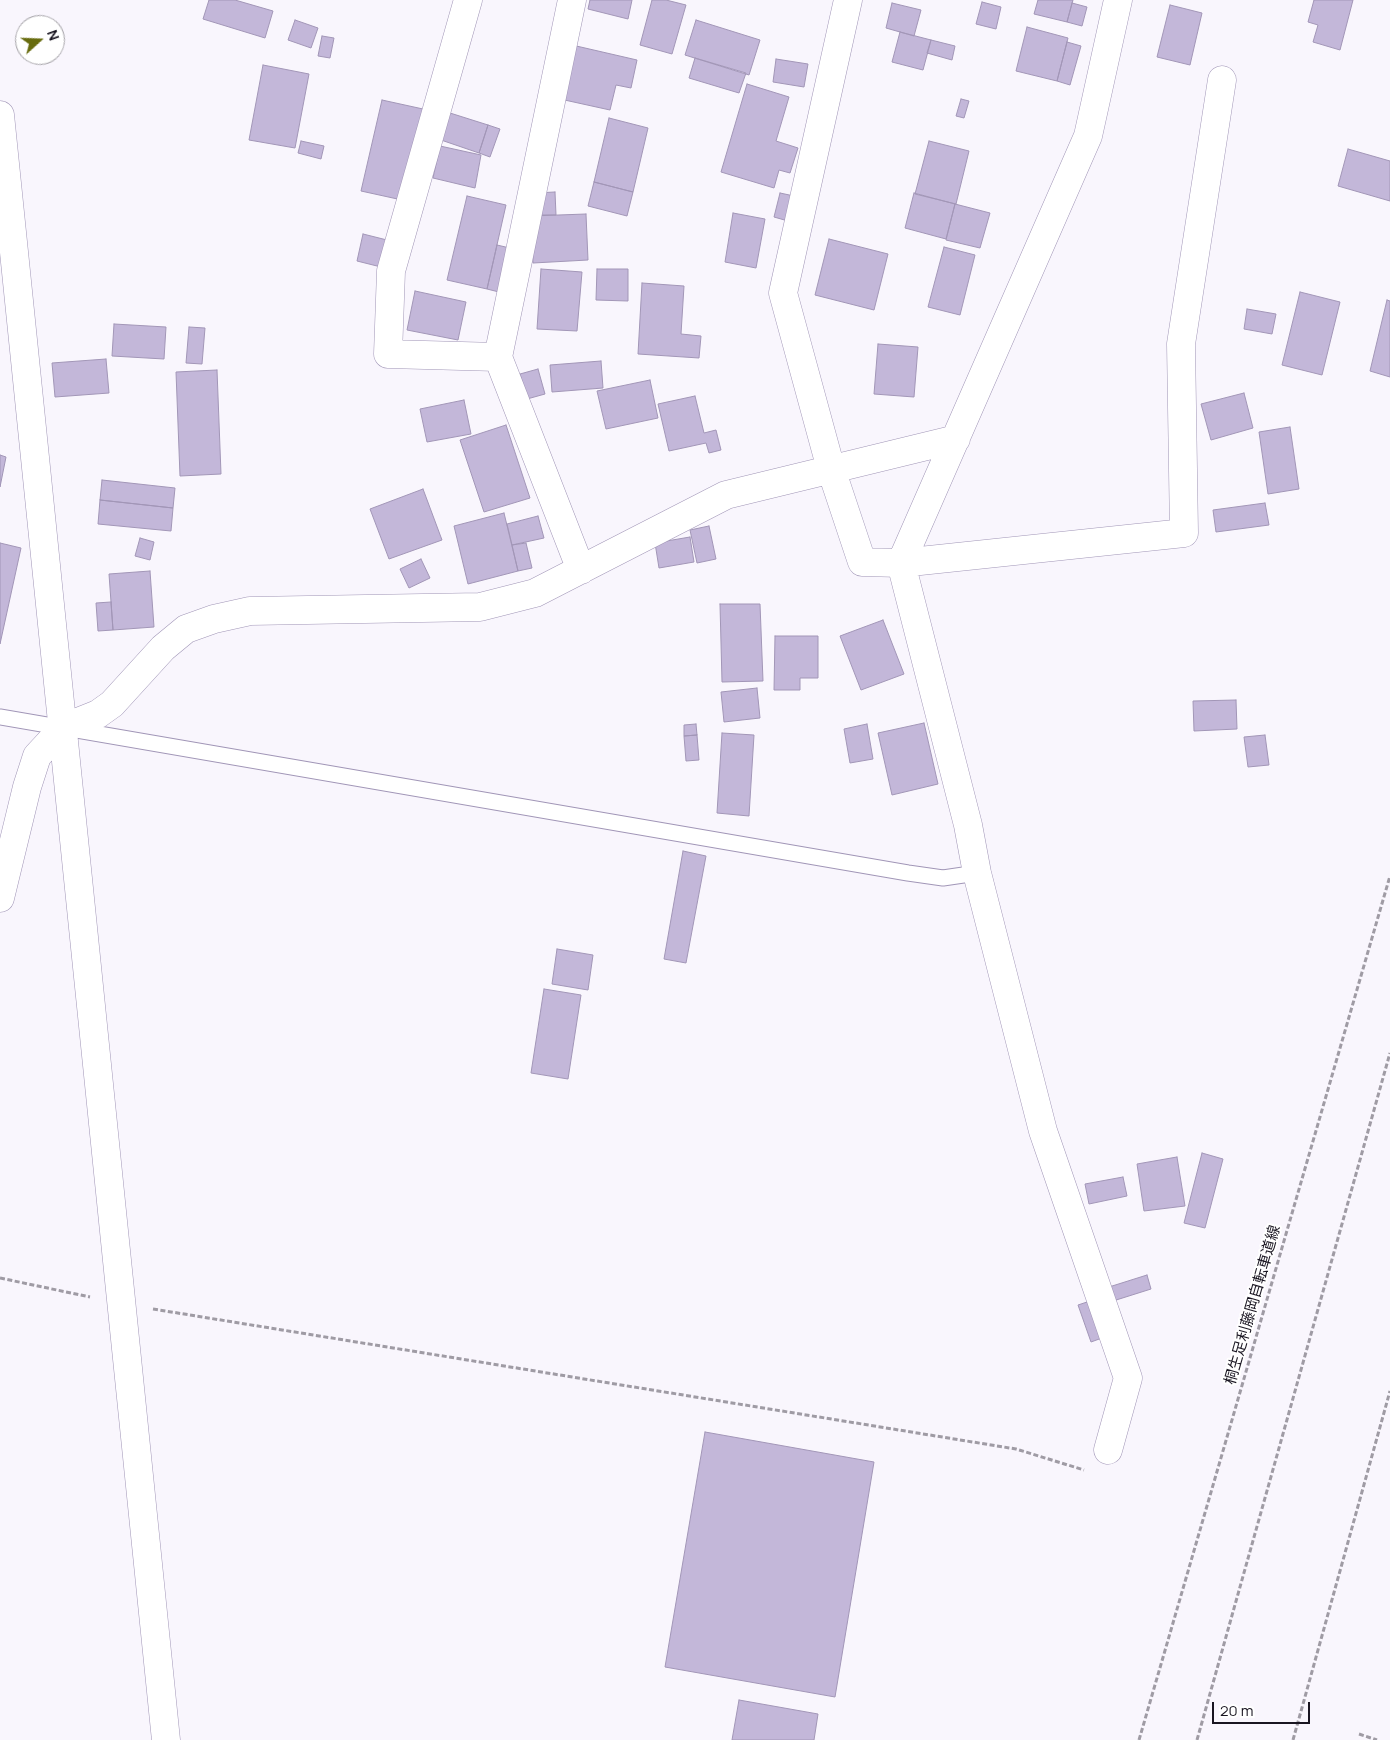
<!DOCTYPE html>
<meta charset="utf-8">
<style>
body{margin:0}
#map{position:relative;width:1390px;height:1740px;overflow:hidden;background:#f9f6fd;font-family:Manrope,sans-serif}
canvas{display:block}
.north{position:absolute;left:15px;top:15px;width:50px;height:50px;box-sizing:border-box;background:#fff;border:1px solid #a3a1a6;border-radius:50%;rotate:70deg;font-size:14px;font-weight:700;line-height:20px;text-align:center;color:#191521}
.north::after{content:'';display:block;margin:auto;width:18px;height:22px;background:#686c0f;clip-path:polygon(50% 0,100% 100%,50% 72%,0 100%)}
.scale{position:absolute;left:1212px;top:1702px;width:98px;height:22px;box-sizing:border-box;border:2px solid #191521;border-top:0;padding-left:6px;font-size:15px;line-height:18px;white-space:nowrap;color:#191521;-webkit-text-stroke:4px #fff;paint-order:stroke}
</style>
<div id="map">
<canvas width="1390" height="1740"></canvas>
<div class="north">N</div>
<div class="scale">20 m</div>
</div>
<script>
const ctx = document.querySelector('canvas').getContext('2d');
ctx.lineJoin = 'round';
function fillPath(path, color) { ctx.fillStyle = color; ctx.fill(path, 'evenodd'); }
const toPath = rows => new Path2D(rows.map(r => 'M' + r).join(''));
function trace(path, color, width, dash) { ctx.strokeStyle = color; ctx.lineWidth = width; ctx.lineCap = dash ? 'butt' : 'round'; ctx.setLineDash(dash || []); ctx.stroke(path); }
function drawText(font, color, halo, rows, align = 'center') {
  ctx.font = font + ' Manrope,"Noto Sans JP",sans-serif'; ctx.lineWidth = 4; ctx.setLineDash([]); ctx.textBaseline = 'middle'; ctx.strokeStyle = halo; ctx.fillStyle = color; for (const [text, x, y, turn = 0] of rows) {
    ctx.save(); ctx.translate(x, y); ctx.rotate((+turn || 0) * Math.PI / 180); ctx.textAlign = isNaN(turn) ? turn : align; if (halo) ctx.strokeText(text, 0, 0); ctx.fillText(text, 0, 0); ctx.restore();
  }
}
const building = toPath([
 [209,0,235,0,273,11,265,38,203,19,209,0],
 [590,0,632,0,628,19,588,9,590,0],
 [652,0,666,0,686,5,672,54,640,45,652,0],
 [1038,0,1073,0,1067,22,1034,14,1038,0],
 [1314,0,1353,0,1340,50,1313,42,1318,25,1308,22,1314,0],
 [982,2,1001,7,996,29,976,24,982,2],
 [892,3,921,10,914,36,886,28,892,3],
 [1072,3,1087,7,1082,26,1067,22,1072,3],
 [1170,5,1202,13,1190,65,1157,57,1170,5],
 [295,20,318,28,311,48,288,40,295,20],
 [696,20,760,40,749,75,685,55,696,20],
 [1027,27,1068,38,1057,81,1016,71,1027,27],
 [900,32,931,40,923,70,892,62,900,32],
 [322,36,334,38,330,58,318,56,322,36],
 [931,40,955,46,952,60,927,53,931,40],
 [1067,42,1081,46,1070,85,1057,81,1067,42],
 [572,45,637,60,631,88,616,85,610,110,560,99,572,45],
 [695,58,746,73,739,93,689,78,695,58],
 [776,59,808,64,804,87,773,82,776,59],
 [263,65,309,74,295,148,249,140,263,65],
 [747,84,789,97,776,141,798,148,790,173,779,170,774,188,721,172,747,84],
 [961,99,969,101,964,118,956,116,961,99],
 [382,100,423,109,402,200,361,191,382,100],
 [450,113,488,125,479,153,441,140,450,113],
 [609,118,648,128,633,192,594,182,609,118],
 [488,125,500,129,490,157,479,153,488,125],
 [301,141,324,146,321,159,298,153,301,141],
 [929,141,969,151,956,204,915,194,929,141],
 [440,146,481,155,475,188,433,178,440,146],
 [1348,149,1390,161,1390,201,1338,186,1348,149],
 [594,182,633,192,627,216,588,206,594,182],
 [555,192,556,215,537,215,536,193,555,192],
 [780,193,794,196,788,221,774,217,780,193],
 [914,193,955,204,946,239,905,228,914,193],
 [467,196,506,205,487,289,447,280,467,196],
 [955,204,990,213,980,248,946,240,955,204],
 [733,213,765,219,756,268,725,262,733,213],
 [586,214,588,260,533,263,531,216,586,214],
 [363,234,387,240,381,267,357,261,363,234],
 [829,239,888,254,874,310,815,295,829,239],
 [497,245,514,249,503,293,487,289,497,245],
 [944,247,975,255,960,315,928,307,944,247],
 [541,269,582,272,577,331,537,329,541,269],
 [597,269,628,269,628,301,596,300,597,269],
 [642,283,684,286,681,334,701,336,699,358,638,354,642,283],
 [415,291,466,302,458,340,407,330,415,291],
 [1300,292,1340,302,1322,375,1282,365,1300,292],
 [1387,300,1390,301,1390,377,1370,371,1387,300],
 [1247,309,1276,314,1272,334,1244,329,1247,309],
 [114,324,166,327,164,359,112,356,114,324],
 [189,327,205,328,202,364,186,363,189,327],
 [878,344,918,347,914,397,874,394,878,344],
 [106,359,109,393,55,397,52,363,106,359],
 [601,361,603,388,552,392,550,365,601,361],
 [538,369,545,394,527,399,520,374,538,369],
 [217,370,221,474,180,476,176,372,217,370],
 [650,380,658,418,606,429,597,391,650,380],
 [1244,393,1253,428,1211,440,1201,404,1244,393],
 [695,396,704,433,716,430,721,450,709,453,706,443,669,451,658,404,695,396],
 [464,400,471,434,427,442,420,409,464,400],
 [506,425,530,498,484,512,460,440,506,425],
 [1290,427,1299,489,1268,494,1259,432,1290,427],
 [0,455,6,457,0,487,0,455],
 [102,480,175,488,173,508,100,500,102,480],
 [423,489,442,540,389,559,370,509,423,489],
 [100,500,173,508,171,531,98,524,100,500],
 [1265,503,1269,525,1216,532,1213,510,1265,503],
 [504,513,518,571,468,584,454,526,504,513],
 [538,516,544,538,512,545,507,524,538,516],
 [709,526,716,559,697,563,690,530,709,526],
 [690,537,694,562,659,568,655,543,690,537],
 [140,538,154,542,150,560,135,556,140,538],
 [0,543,21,548,0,644,0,543],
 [526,543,532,568,518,571,512,545,526,543],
 [421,559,430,578,409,588,400,569,421,559],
 [150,571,154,627,113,630,109,574,150,571],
 [111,602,113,630,98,631,96,603,111,602],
 [720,604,760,604,763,681,722,682,720,604],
 [883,620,904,674,861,690,840,636,883,620],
 [775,636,818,636,818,678,800,678,800,690,774,690,775,636],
 [757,688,760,718,724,722,721,692,757,688],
 [1236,700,1237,729,1194,731,1193,701,1236,700],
 [924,723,938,784,892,795,878,733,924,723],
 [696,724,697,735,684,736,684,725,696,724],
 [867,724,873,759,850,763,844,729,867,724],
 [722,733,754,735,749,816,717,813,722,733],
 [697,735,699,760,686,761,684,736,697,735],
 [1265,735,1269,765,1248,767,1244,737,1265,735],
 [683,851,706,856,686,963,664,959,683,851],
 [557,949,593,955,588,990,552,984,557,949],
 [544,989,581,995,568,1079,531,1073,544,989],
 [1202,1153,1223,1159,1205,1228,1184,1223,1202,1153],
 [1177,1157,1185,1206,1144,1211,1137,1164,1177,1157],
 [1123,1177,1127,1196,1089,1204,1085,1184,1123,1177],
 [1147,1275,1151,1289,1113,1301,1109,1287,1147,1275],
 [1090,1301,1102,1338,1091,1342,1078,1305,1090,1301],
 [705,1432,874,1462,835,1697,665,1667,705,1432],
 [739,1700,818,1714,814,1740,732,1740,739,1700]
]);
fillPath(building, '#c3b7d9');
trace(building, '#a296b7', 1);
const service = toPath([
 [0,717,908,873,943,878,977,873]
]);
const minor = toPath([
 [468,0,391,271,388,354,498,357],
 [572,0,498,357,581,570],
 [848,0,783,293,831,469,862,562,901,563,1184,533,1181,344,1222,80],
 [0,115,166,1740],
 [0,898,27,787,37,756,63,728,98,714,112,704,163,648,186,629,214,619,250,611,480,607,535,593,726,495,956,439],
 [1108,1450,1128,1378,1043,1131,977,873,968,825,901,563,1088,136,1118,0]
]);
trace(service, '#a196b7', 17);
trace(minor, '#a196b7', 29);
trace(toPath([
 [0,1278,90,1297],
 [153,1309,1016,1449,1084,1470],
 [1359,1734,1377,1740],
 [1139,1740,1390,876],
 [1197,1740,1390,1053],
 [1293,1740,1390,1391]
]), '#9f9ba4', 3, [5, 2.5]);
trace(service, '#fff', 15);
trace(minor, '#fff', 28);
drawText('15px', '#191521', '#fff', [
 ["桐生足利藤岡自転車道線",1253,1305,-74]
]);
</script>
